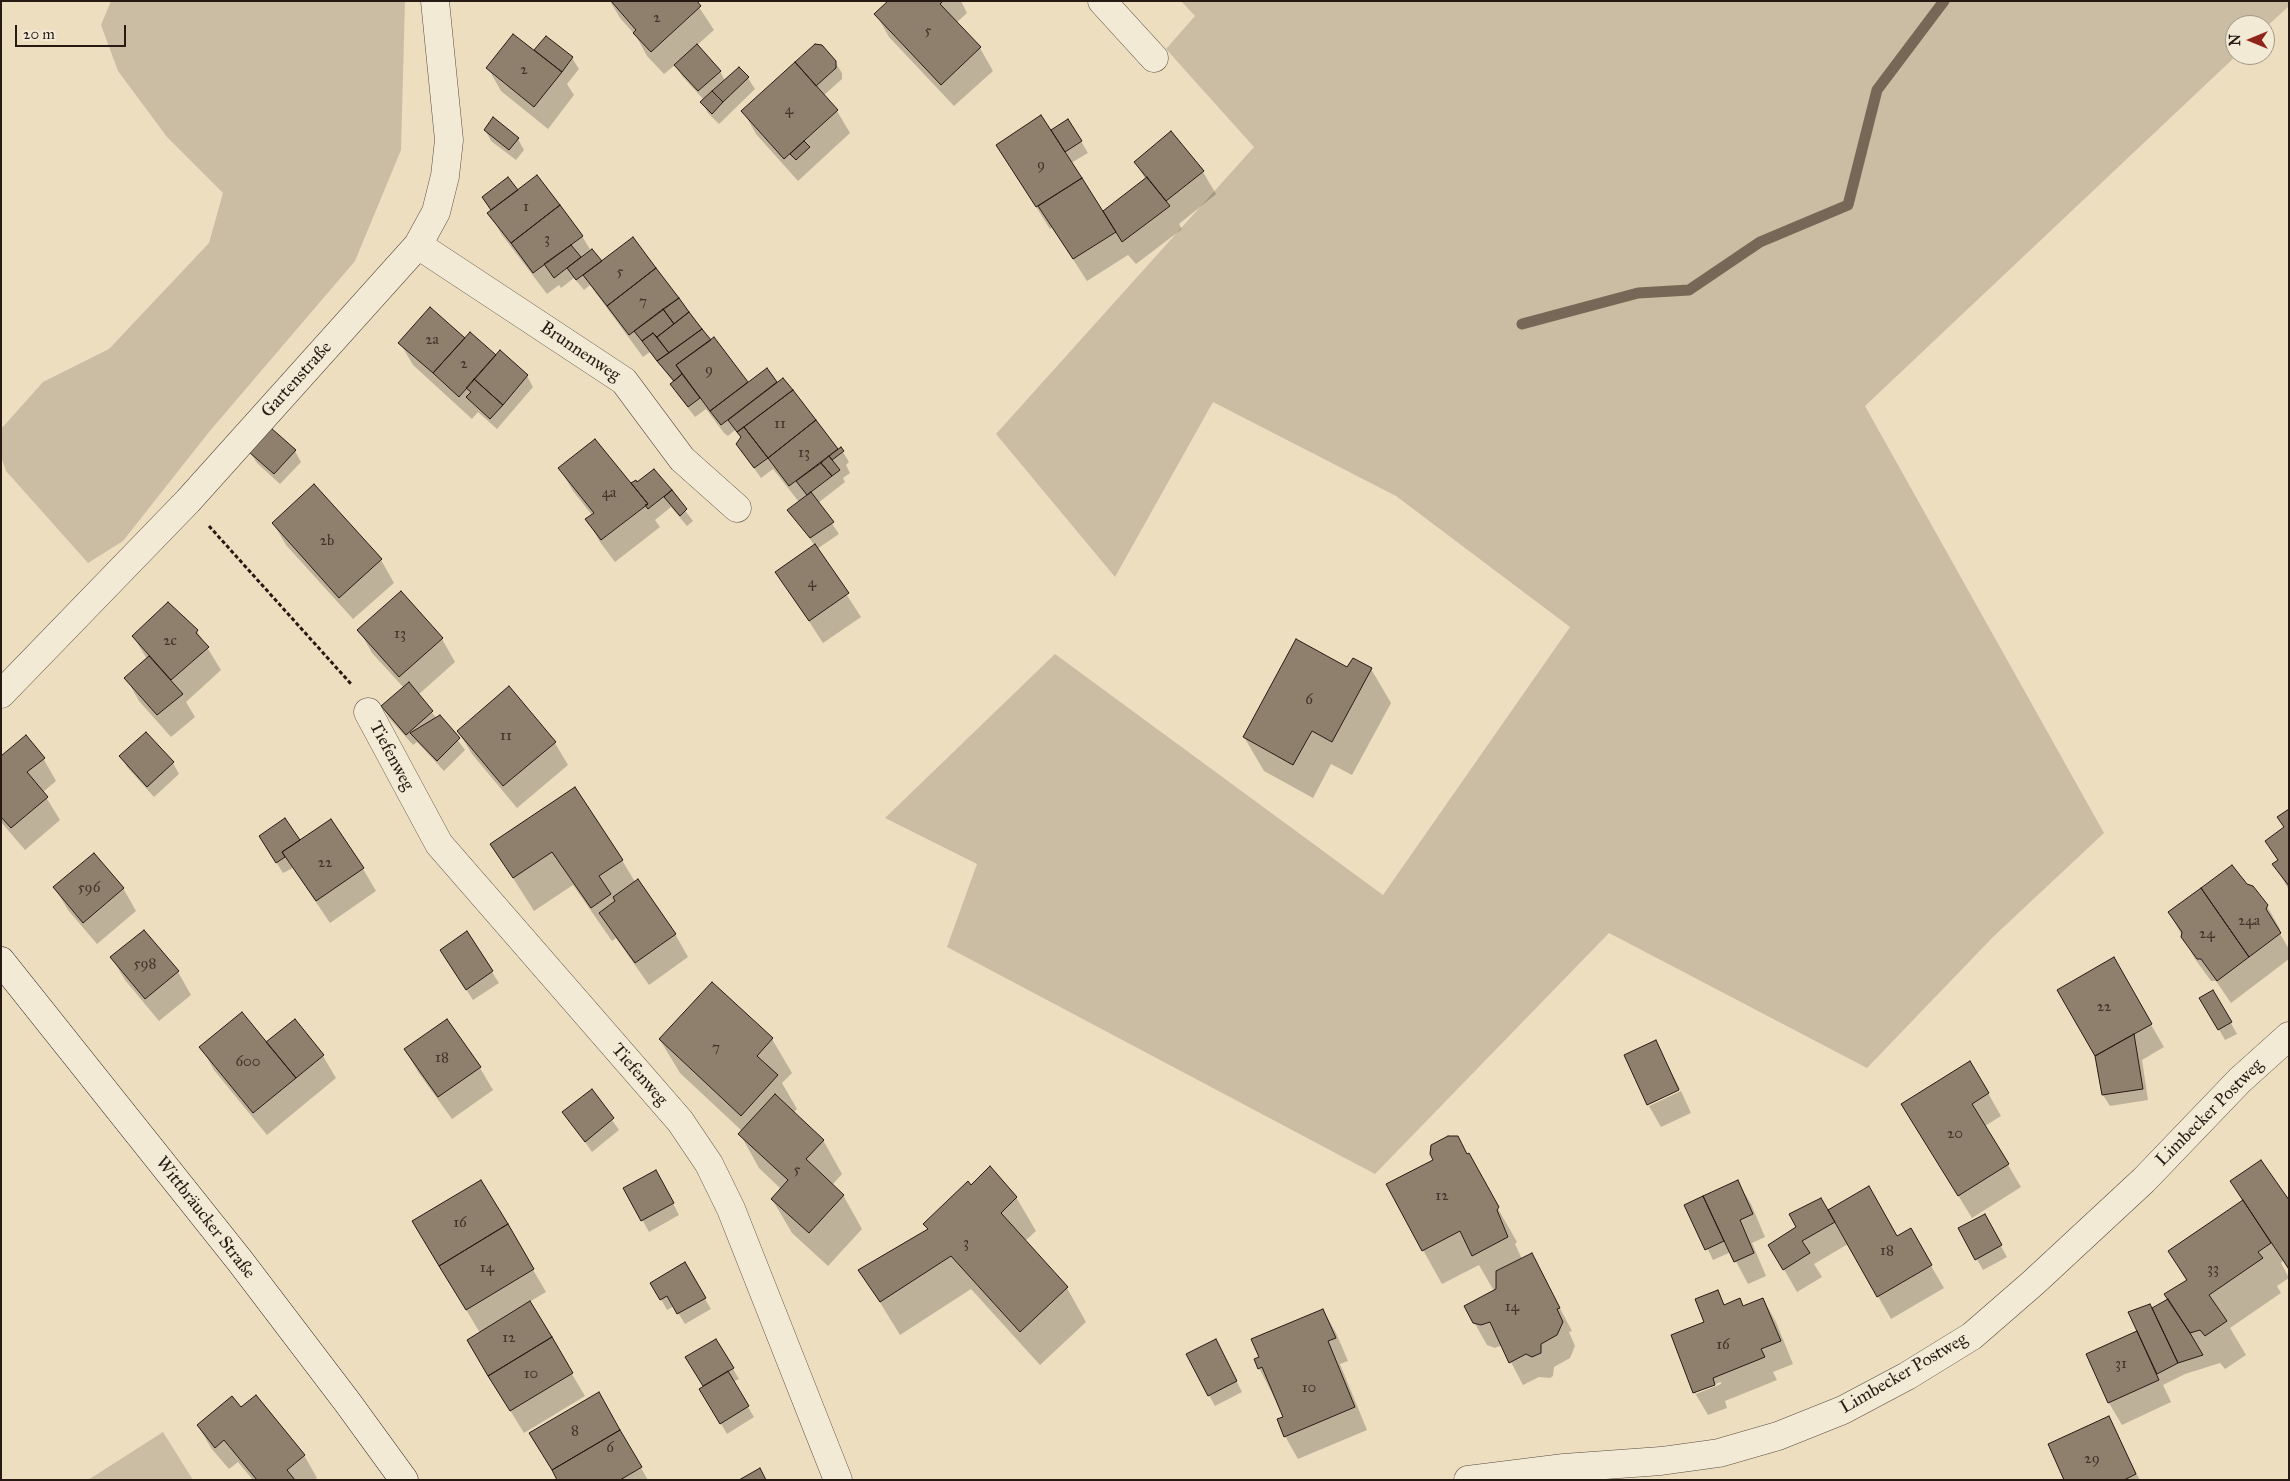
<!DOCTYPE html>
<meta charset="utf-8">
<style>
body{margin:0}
#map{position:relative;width:2290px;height:1481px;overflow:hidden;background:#eddec0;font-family:"IM FELL Great Primer",serif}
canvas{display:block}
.frame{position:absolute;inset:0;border:2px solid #271a13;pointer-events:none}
.north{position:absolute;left:2225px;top:15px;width:50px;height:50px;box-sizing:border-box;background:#f3ead6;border:1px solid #a19788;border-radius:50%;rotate:270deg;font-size:14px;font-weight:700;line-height:20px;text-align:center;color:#271a13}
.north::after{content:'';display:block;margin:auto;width:18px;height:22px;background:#8f2418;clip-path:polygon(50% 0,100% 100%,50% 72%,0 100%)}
.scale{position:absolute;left:15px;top:25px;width:111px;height:22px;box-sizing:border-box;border:2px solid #271a13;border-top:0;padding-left:6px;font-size:15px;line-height:18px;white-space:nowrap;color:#271a13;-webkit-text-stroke:4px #f3ead6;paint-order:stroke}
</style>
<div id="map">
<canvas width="2290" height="1481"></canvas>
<div class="frame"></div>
<div class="north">N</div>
<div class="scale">20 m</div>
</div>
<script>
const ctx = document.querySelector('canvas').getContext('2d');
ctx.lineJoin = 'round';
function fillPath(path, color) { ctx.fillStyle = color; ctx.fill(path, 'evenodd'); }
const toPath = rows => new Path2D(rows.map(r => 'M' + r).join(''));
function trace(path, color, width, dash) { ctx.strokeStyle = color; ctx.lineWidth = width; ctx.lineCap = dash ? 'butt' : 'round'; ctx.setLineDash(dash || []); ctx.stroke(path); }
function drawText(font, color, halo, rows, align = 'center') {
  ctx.font = font + ' "IM FELL Great Primer",serif'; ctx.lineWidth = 4.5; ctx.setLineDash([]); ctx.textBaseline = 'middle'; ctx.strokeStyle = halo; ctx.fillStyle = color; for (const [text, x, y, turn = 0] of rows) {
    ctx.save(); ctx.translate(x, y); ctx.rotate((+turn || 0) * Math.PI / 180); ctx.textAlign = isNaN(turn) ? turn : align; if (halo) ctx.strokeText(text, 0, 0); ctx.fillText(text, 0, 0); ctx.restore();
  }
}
fillPath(toPath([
 [111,1,405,1,401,150,355,261,209,432,123,541,88,563,6,471,1,456,1,429,43,382,109,349,209,243,223,193,167,137,118,71,101,25],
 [1181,1,2289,1,2289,6,2265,28,2265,25,2235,25,2235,55,2237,55,1865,406,2104,833,1993,937,1867,1068,1609,933,1375,1174,947,947,977,864,885,818,1055,654,1383,895,1570,627,1396,496,1213,402,1115,577,996,434,1254,147,1166,49,1195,16],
 [163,1432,193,1480,88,1480]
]), '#cbbda3');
fillPath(toPath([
 [610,1,695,1,714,30,696,46,720,71,725,81,739,68,748,78,755,89,719,124,708,113,702,102,704,100,682,76,675,65,664,74,647,56,636,36,620,18],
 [890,1,961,1,967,13,956,23,980,48,993,71,954,106,889,37,876,14],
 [546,38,572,58,579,69,567,84,574,95,548,129,501,91,488,68,535,52],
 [835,62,842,73,842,79,823,96,837,111,850,133,798,181,756,134,743,111],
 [1068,120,1088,153,1071,163,1103,213,1146,180,1135,162,1203,172,1216,194,1179,224,1182,229,1136,264,1128,255,1087,281,1052,227,1050,229,997,145,1050,132],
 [485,130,518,139,524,150,516,160,491,141],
 [517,192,582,236,591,251,602,263,711,341,714,339,748,384,766,370,777,384,783,380,838,451,841,449,849,462,846,465,850,473,843,478,845,482,818,503,839,534,817,549,861,617,823,643,777,572,815,546,789,510,799,502,773,469,761,478,737,444,741,438,735,430,728,436,724,433,706,409,695,417,678,395,672,384,674,383,650,352,643,357,590,285,584,290,574,278,561,288,559,285,547,294,502,235,489,213,492,211,483,197],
 [465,339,527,376,533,387,497,429,478,412,472,419,413,365,400,343],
 [295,451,301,462,280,484,257,463,250,452],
 [560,469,631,485,636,482,637,484,654,470,693,521,687,526,671,507,655,520,660,527,615,562,600,542,587,519,592,515,573,491],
 [314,486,381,560,394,583,353,619,286,545,273,523],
 [401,592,442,639,455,662,418,695,437,719,440,716,465,750,444,771,417,742,413,745,389,718,383,707,404,688,372,653,359,630],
 [184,616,197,631,221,670,186,702,195,717,171,737,139,701,126,678,147,659,133,636],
 [1348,669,1371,669,1391,703,1352,775,1331,764,1313,798,1264,771,1244,737],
 [458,731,555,743,568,765,517,808,472,754],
 [146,734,173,763,179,774,154,797,127,767,121,756],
 [1,758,43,758,56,781,43,792,60,820,25,850,1,822],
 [2289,810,2289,890,2274,864,2278,861,2267,842,2285,828],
 [299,842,363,869,376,891,330,923,293,868,283,873,267,847],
 [492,845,622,860,635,882,675,934,688,957,649,985,616,938,612,941,573,885,534,911],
 [2246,885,2267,906,2280,929,2279,932,2289,949,2289,959,2231,1003,2216,981,2211,981,2195,959,2169,912],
 [55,888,123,888,136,911,97,944,68,910],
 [143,931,178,972,191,995,159,1021,125,980,112,958],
 [467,933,499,983,473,1000,448,961],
 [2113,959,2164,1047,2142,1060,2148,1100,2110,1106,2103,1095],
 [712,984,772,1039,792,1073,782,1083,797,1109,793,1113,823,1140,842,1174,832,1185,843,1195,862,1229,828,1266,792,1233,772,1199,781,1189,759,1168,740,1134,742,1131,680,1073,660,1040],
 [2213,991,2237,1034,2225,1040,2201,998],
 [294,1020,323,1056,336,1078,267,1135,214,1070,201,1047,266,1044],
 [1655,1041,1680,1089,1648,1103],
 [405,1049,480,1068,493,1090,452,1119,418,1072],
 [592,1091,619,1130,592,1152,564,1112],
 [1681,1091,1691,1113,1661,1127,1649,1106],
 [1988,1093,2001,1116,1985,1126,2021,1187,1972,1218,1916,1127],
 [1457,1137,1517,1242,1515,1244,1522,1259,1531,1254,1572,1331,1569,1332,1575,1346,1570,1358,1554,1367,1553,1376,1550,1378,1539,1377,1523,1385,1502,1345,1495,1348,1487,1345,1474,1322,1494,1291,1479,1265,1442,1284,1423,1250,1434,1160],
 [481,1181,546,1292,529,1302,585,1396,524,1433,481,1363,480,1333,427,1244],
 [662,1182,679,1215,649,1232,625,1188],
 [1738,1182,1751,1204,1765,1237,1752,1243,1766,1276,1748,1284,1731,1252,1713,1260,1686,1205],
 [2231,1182,2289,1203,2289,1271,2283,1261,2281,1263,2289,1278,2277,1286,2281,1293,2230,1328,2246,1355,2225,1369,2220,1363,2185,1374,2163,1385,2171,1402,2122,1425,2109,1403,2088,1355,2138,1332,2152,1309,2169,1300,2187,1282,2169,1251,2243,1202],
 [971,1186,1016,1197,1036,1231,1025,1241,1067,1288,1086,1322,1040,1365,971,1289,900,1335,860,1270,928,1230,925,1224],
 [1828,1212,1896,1238,1910,1230,1944,1288,1891,1319,1848,1244,1814,1264,1822,1277,1797,1292,1770,1245],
 [1984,1216,2007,1257,1983,1270,1960,1229],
 [684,1264,711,1309,685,1324,674,1306,667,1310,652,1283],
 [1717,1292,1725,1306,1743,1307,1763,1299,1776,1322,1793,1364,1773,1372,1777,1380,1725,1401,1727,1408,1708,1415,1695,1393,1672,1335,1706,1322],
 [1721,1382,1721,1384,1696,1394,1696,1391],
 [1323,1310,1336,1333,1348,1361,1340,1364,1367,1430,1298,1459,1285,1436,1285,1418,1259,1368,1260,1358],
 [716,1340,739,1379,733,1382,754,1417,727,1434,701,1389,704,1386,687,1358],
 [1222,1352,1242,1392,1215,1406,1209,1395],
 [598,1394,648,1480,558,1480],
 [241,1409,304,1455,317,1478,314,1480,253,1480,238,1462,229,1469,211,1448,198,1425],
 [2108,1418,2140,1480,2065,1480]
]), '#0003');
trace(toPath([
 [1522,324,1638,293,1689,290,1760,242,1848,205,1877,90,1944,1]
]), '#766757', 11);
const building = toPath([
 [611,1,697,1,701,6,651,52,633,33,636,30,611,1],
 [888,1,943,1,940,4,981,47,941,85,874,14,888,1],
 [513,34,562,72,534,107,486,68,513,34],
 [546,36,573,57,562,72,534,50,546,36],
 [697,44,721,71,698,91,674,65,697,44],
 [815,44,822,45,836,61,836,68,816,86,795,62,815,44],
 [795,62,838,110,784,159,741,111,795,62],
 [739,67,749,77,723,102,712,91,739,67],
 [712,91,723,102,712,114,700,102,712,91],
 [1041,115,1082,178,1036,207,996,145,1041,115],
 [493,117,519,138,509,150,484,130,493,117],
 [1068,119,1082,141,1065,152,1051,130,1068,119],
 [1171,131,1204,171,1166,201,1134,162,1171,131],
 [804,141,810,147,796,160,790,154,804,141],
 [537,175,560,205,511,243,487,213,537,175],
 [508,177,518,190,491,210,482,197,508,177],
 [1147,177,1170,206,1122,242,1103,211,1147,177],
 [1082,178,1116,232,1073,259,1038,206,1082,178],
 [560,205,583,236,533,273,511,243,560,205],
 [633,237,656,268,607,306,583,275,633,237],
 [571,245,581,257,554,278,544,264,571,245],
 [592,249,602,261,576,280,567,268,592,249],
 [656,268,679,298,629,335,607,306,656,268],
 [679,298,689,312,674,324,663,309,679,298],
 [430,307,465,338,433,373,398,343,430,307],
 [663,309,674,324,657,337,653,333,642,341,634,331,663,309],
 [689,312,702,329,669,353,657,337,689,312],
 [702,329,711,340,676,365,682,374,674,381,657,361,702,329],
 [470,332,496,355,459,397,433,373,470,332],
 [653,333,669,353,657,361,642,341,653,333],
 [714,337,748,382,710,411,676,365,714,337],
 [500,350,528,375,503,405,474,379,500,350],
 [767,368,777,382,721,425,710,411,767,368],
 [682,374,700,398,688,407,670,384,682,374],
 [783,378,793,390,737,432,728,420,783,378],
 [474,379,503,405,490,419,466,397,471,392,466,388,474,379],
 [793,390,816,420,768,458,744,427,793,390],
 [816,420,838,449,789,486,768,458,816,420],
 [744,427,768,458,754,468,736,444,741,437,737,432,744,427],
 [271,428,296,450,274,474,249,452,271,428],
 [595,439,648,504,601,540,585,519,594,513,558,468,595,439],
 [841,447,844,451,832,460,829,456,841,447],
 [829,456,840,470,832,476,821,463,829,456],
 [821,463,832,476,807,495,796,481,821,463],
 [654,469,672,490,648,509,645,505,648,504,631,483,636,480,637,482,654,469],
 [314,484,382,559,339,598,272,523,314,484],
 [672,490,687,509,680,516,664,497,672,490],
 [811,492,834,522,810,538,787,510,811,492],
 [815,544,849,593,809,621,775,572,815,544],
 [401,591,443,638,399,677,357,630,401,591],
 [168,602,198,630,196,633,209,647,171,680,132,636,168,602],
 [1296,639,1347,667,1353,658,1372,668,1332,742,1312,731,1293,765,1243,737,1296,639],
 [149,656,183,694,157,715,124,678,149,656],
 [409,682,433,711,406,735,381,706,409,682],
 [509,686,556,742,503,786,457,731,509,686],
 [440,715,460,738,437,761,410,733,440,715],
 [146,732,174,762,147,787,119,756,146,732],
 [26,735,45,758,27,772,48,797,11,828,1,817,1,756,26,735],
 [575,787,623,860,599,876,611,894,591,908,552,852,513,878,490,844,575,787],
 [2289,809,2289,886,2272,864,2278,860,2265,841,2284,827,2277,817,2289,809],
 [285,818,300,840,282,852,285,857,276,863,259,836,285,818],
 [331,819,364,868,316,901,282,852,331,819],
 [94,853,124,888,83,923,53,887,94,853],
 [2232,865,2247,884,2253,886,2268,905,2266,909,2281,933,2249,957,2201,888,2232,865],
 [638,879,676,934,635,963,599,913,615,901,613,897,638,879],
 [2201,888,2249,957,2217,981,2201,959,2197,959,2181,937,2182,932,2168,912,2201,888],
 [144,930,179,971,145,999,110,957,144,930],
 [467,931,493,971,466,990,440,950,467,931],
 [2114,957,2152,1024,2095,1056,2057,990,2114,957],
 [712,982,773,1038,757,1056,778,1075,741,1116,659,1039,712,982],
 [2213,990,2232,1022,2218,1030,2199,998,2213,990],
 [242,1012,296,1078,253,1113,199,1047,242,1012],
 [295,1019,324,1055,296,1078,266,1042,295,1019],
 [447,1019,481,1067,438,1097,404,1049,447,1019],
 [2134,1034,2143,1089,2102,1095,2095,1056,2134,1034],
 [1656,1040,1679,1090,1647,1105,1624,1055,1656,1040],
 [1970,1061,1989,1093,1972,1104,2009,1164,1958,1196,1901,1104,1970,1061],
 [592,1089,614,1118,585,1142,562,1112,592,1089],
 [775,1094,824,1140,806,1159,844,1195,809,1233,771,1199,788,1180,738,1134,775,1094],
 [1448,1136,1458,1136,1467,1154,1469,1153,1499,1207,1497,1210,1508,1237,1472,1256,1460,1231,1422,1251,1386,1184,1433,1160,1430,1154,1431,1145,1448,1136],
 [2261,1160,2289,1200,2289,1269,2230,1181,2261,1160],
 [990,1166,1017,1197,1001,1213,1068,1287,1020,1332,951,1256,880,1302,858,1270,928,1229,923,1224,968,1181,971,1185,990,1166],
 [656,1170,674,1203,641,1221,623,1188,656,1170],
 [481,1180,508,1224,439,1266,412,1221,481,1180],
 [1738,1180,1753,1214,1740,1220,1754,1253,1734,1262,1703,1196,1738,1180],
 [1869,1186,1897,1236,1911,1228,1932,1265,1877,1297,1828,1210,1869,1186],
 [1703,1196,1724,1241,1705,1250,1684,1205,1703,1196],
 [1821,1198,1835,1222,1802,1241,1810,1253,1783,1270,1768,1245,1796,1227,1789,1214,1821,1198],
 [2243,1200,2271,1243,2258,1252,2263,1258,2209,1295,2227,1321,2205,1336,2200,1330,2190,1333,2164,1294,2187,1280,2168,1251,2243,1200],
 [1985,1214,2002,1245,1975,1260,1958,1228,1985,1214],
 [508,1224,534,1269,466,1310,439,1266,508,1224],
 [1532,1253,1560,1308,1557,1309,1563,1322,1557,1335,1541,1344,1541,1353,1532,1357,1526,1354,1509,1363,1490,1322,1481,1325,1473,1323,1464,1306,1496,1289,1496,1271,1532,1253],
 [685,1262,706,1298,677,1314,667,1296,660,1300,650,1283,685,1262],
 [1718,1290,1724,1305,1740,1298,1743,1306,1763,1298,1781,1341,1761,1349,1765,1357,1713,1378,1715,1385,1693,1393,1671,1335,1704,1322,1695,1299,1718,1290],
 [2168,1299,2190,1333,2203,1355,2178,1363,2152,1308,2168,1299],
 [530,1301,552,1337,488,1376,467,1340,530,1301],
 [2150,1304,2178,1363,2157,1374,2128,1312,2150,1304],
 [1323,1309,1336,1338,1328,1341,1355,1407,1284,1437,1277,1419,1283,1417,1262,1367,1258,1369,1254,1359,1259,1357,1251,1339,1323,1309],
 [2137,1331,2159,1380,2108,1403,2086,1354,2137,1331],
 [552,1337,573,1373,510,1411,488,1376,552,1337],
 [716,1339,734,1368,703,1386,685,1357,716,1339],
 [1216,1339,1237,1381,1208,1396,1186,1354,1216,1339],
 [728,1371,749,1406,720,1424,699,1389,728,1371],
 [599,1392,620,1430,552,1470,529,1433,599,1392],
 [256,1395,305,1455,287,1470,295,1480,257,1480,224,1440,215,1448,197,1425,232,1396,241,1407,256,1395],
 [2109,1416,2136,1474,2124,1480,2064,1480,2048,1444,2109,1416],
 [620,1430,642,1467,620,1480,557,1480,552,1470,620,1430],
 [760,1468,766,1480,739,1480,760,1468]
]);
fillPath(building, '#8e806d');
trace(building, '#271a13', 1);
const minor = toPath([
 [1102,1,1154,58],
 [418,245,624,381,682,459,737,508],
 [1,694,188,501,418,245,436,212,445,176,449,140,435,1],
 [368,712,439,844,680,1121,709,1164,731,1209,838,1480],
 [1468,1480,1564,1468,1661,1461,1719,1453,1778,1436,1843,1410,1907,1376,1972,1336,2033,1283,2144,1180,2240,1080,2289,1036]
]);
const secondary = toPath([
 [1,961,240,1261,348,1403,404,1480]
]);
trace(minor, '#584b3e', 29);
trace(secondary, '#271a13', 29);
trace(toPath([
 [209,526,352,685]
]), '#271a13', 3, [4, 2.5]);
trace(minor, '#f3ead6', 28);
trace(secondary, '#f3ead6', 28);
drawText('15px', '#41342a', null, [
 ["2",657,18],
 ["5",928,31],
 ["2",524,70],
 ["4",789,110],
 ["9",1041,165],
 ["1",526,207],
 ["3",547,239],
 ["5",620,272],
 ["7",643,302],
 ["2a",432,340],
 ["2",464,364],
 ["9",709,370],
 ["11",780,424],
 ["13",804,453],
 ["4a",609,493],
 ["2b",327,541],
 ["4",812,583],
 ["13",400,634],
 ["2c",170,641],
 ["6",1309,700],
 ["11",506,736],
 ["22",325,863],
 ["596",89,888],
 ["24a",2249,921],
 ["24",2207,934],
 ["598",145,964],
 ["22",2104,1007],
 ["7",716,1048],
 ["18",442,1058],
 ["600",248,1062],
 ["20",1955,1134],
 ["5",797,1170],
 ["12",1442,1196],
 ["16",460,1223],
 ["3",966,1243],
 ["18",1887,1251],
 ["14",487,1268],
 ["33",2213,1269],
 ["14",1512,1307],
 ["12",509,1338],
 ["16",1723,1345],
 ["31",2121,1364],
 ["10",531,1374],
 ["10",1309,1388],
 ["8",575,1431],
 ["6",610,1448],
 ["29",2092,1459]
]);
drawText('18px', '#271a13', '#f3ead6', [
 ["Brunnenweg",580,352,34],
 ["Gartenstraße",297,380,-48],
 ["Tiefenweg",391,756,62],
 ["Tiefenweg",639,1075,49],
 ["Limbecker Postweg",2210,1113,-45],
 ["Wittbräucker Straße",205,1218,52],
 ["Limbecker Postweg",1904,1374,-30]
]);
</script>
